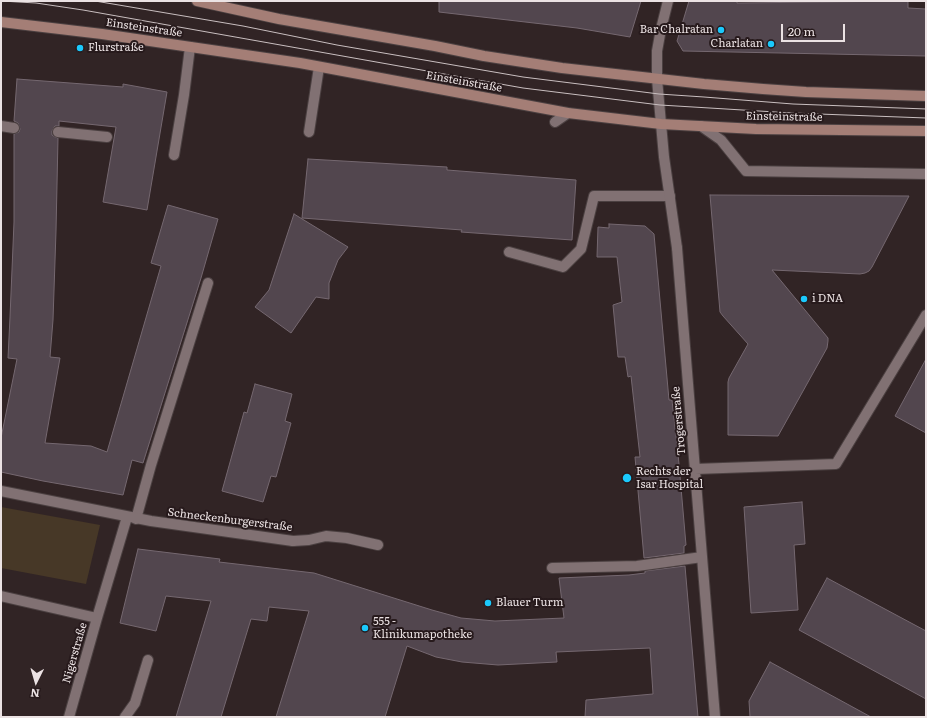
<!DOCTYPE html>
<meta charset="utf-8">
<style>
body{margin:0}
#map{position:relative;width:927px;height:718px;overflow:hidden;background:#312425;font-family:Literata,serif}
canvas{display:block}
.frame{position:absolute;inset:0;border:2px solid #ebe2e3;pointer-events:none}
.north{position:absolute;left:16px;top:662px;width:40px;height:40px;-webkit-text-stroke:3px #271a1c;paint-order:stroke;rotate:185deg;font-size:11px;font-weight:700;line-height:16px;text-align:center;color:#ebe2e3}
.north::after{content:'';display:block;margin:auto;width:14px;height:18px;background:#ebe2e3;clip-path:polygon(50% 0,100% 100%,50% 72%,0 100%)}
.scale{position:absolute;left:781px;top:24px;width:64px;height:18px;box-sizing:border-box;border:2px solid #ebe2e3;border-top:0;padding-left:5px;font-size:12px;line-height:14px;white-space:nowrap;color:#ebe2e3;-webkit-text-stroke:3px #271a1c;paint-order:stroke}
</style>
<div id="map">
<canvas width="927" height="718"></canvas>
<div class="frame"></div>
<div class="north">N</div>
<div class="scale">20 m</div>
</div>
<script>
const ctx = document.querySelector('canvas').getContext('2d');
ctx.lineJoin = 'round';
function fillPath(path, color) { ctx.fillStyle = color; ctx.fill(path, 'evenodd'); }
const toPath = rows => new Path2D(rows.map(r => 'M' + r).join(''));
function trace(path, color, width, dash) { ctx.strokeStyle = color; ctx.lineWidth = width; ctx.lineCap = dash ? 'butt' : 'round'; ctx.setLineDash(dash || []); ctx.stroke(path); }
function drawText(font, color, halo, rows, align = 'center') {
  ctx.font = font + ' Literata,serif'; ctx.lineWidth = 4; ctx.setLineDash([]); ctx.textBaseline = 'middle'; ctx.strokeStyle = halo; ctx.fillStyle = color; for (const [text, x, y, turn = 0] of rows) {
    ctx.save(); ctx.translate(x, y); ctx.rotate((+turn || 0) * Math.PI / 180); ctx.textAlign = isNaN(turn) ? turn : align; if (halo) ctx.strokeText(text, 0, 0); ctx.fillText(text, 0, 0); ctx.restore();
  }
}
fillPath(toPath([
 [1,507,100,525,86,584,1,568]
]), '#473827');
const building = toPath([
 [439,1,641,1,630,37,577,28,439,12,439,1],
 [689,1,737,1,737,3,908,1,908,8,926,9,926,56,683,51,677,41,689,1],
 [17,79,123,87,123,84,167,92,147,210,103,202,116,127,59,121,59,126,55,126,52,131,52,135,55,137,58,138,56,231,53,320,50,357,60,358,45,443,91,446,107,452,161,266,151,263,168,205,218,219,201,278,143,463,132,460,123,495,43,481,1,472,1,438,17,359,8,358,10,317,14,222,14,134,19,132,20,129,18,123,14,121,17,79],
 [308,159,447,167,447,170,576,180,572,240,461,232,462,230,302,218,308,159],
 [710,195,909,196,872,267,869,271,865,273,860,274,772,270,828,338,828,341,827,348,778,436,728,435,728,382,729,378,748,344,723,316,720,312,710,195],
 [294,214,348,247,338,260,329,283,329,299,316,297,291,333,255,307,269,290,294,214],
 [609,224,645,226,654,234,669,400,672,400,678,453,686,545,684,546,684,553,644,558,635,457,640,457,631,376,628,377,625,357,618,357,613,305,622,302,617,257,597,257,598,227,609,228,609,224],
 [926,359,926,433,895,416,926,359],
 [255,384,292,394,285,421,291,423,276,477,271,476,263,502,222,491,244,412,247,413,255,384],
 [802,502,805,544,794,545,798,610,751,613,744,507,802,502],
 [138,549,220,559,219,562,314,573,432,610,461,618,495,621,564,618,559,578,629,575,645,573,645,571,685,566,698,717,585,717,586,700,653,694,650,648,556,652,557,662,498,665,462,662,436,657,407,646,385,717,276,717,309,611,269,607,267,621,251,619,221,717,176,717,211,601,166,596,156,631,120,623,138,549],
 [827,578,926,631,926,699,799,630,827,578],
 [770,662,871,717,750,717,749,701,770,662]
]);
fillPath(building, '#52464e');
trace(building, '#756870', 1);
const service = toPath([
 [555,122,568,113],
 [1,126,14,128],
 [701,126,721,140,746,171,926,174],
 [58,132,107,137],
 [309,132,319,67],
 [174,155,184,95,190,47],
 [677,248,715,717],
 [509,252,563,267,581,249,594,196,670,196],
 [695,469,836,464,926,315],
 [136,519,151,465,208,283],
 [293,541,309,540,326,536,347,538,378,545],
 [552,568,637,566,702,557],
 [125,717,135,703,148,660]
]);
const minor = toPath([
 [668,1,661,29,657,51,657,79,664,157,677,248],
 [1,491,151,521,293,541],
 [1,596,97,618],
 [69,717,97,618,127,517]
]);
const secondary = toPath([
 [197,1,279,19,435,46,484,56,562,68,704,84,763,89,806,92,926,96],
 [1,22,102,34,300,63,568,113,661,124,756,129,926,131]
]);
trace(service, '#4b4041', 12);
trace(minor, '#4b4041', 12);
trace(secondary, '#4b4041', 12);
trace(service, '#817173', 10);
trace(minor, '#817173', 10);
trace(secondary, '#a47e76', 10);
trace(toPath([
 [1,1,36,3,83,10,523,88,660,105,792,113,926,118],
 [95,1,243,26,337,45,523,77,659,94,704,97,793,104,926,109]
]), '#c9bfc0', 1);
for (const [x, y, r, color] of [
 [721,30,4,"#1bc9fc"],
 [771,44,4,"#1bc9fc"],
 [80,48,4,"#1bc9fc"],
 [804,299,4,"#1bc9fc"],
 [627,478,5,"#1bc9fc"],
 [488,603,4,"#1bc9fc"],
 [365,628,4,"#1bc9fc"]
]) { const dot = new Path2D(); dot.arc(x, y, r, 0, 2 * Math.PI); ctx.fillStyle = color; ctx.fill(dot); trace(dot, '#271a1c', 1.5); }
drawText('11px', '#ebe2e3', '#271a1c', [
 ["Einsteinstraße",144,28,8],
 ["Einsteinstraße",464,82,10],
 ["Einsteinstraße",784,117,1],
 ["Trogerstraße",679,421,-95],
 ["Schneckenburgerstraße",230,520,7],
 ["Nigerstraße",75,653,-74]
]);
drawText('11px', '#ebe2e3', '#271a1c', [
 ["Bar Chalratan",713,30,"right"],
 ["Charlatan",763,44,"right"],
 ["Flurstraße",88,48],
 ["i DNA",812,299],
 ["Rechts der",636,472],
 ["Isar Hospital",636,485],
 ["Blauer Turm",496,603],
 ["555 -",373,622],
 ["Klinikumapotheke",373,635]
], 'left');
</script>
